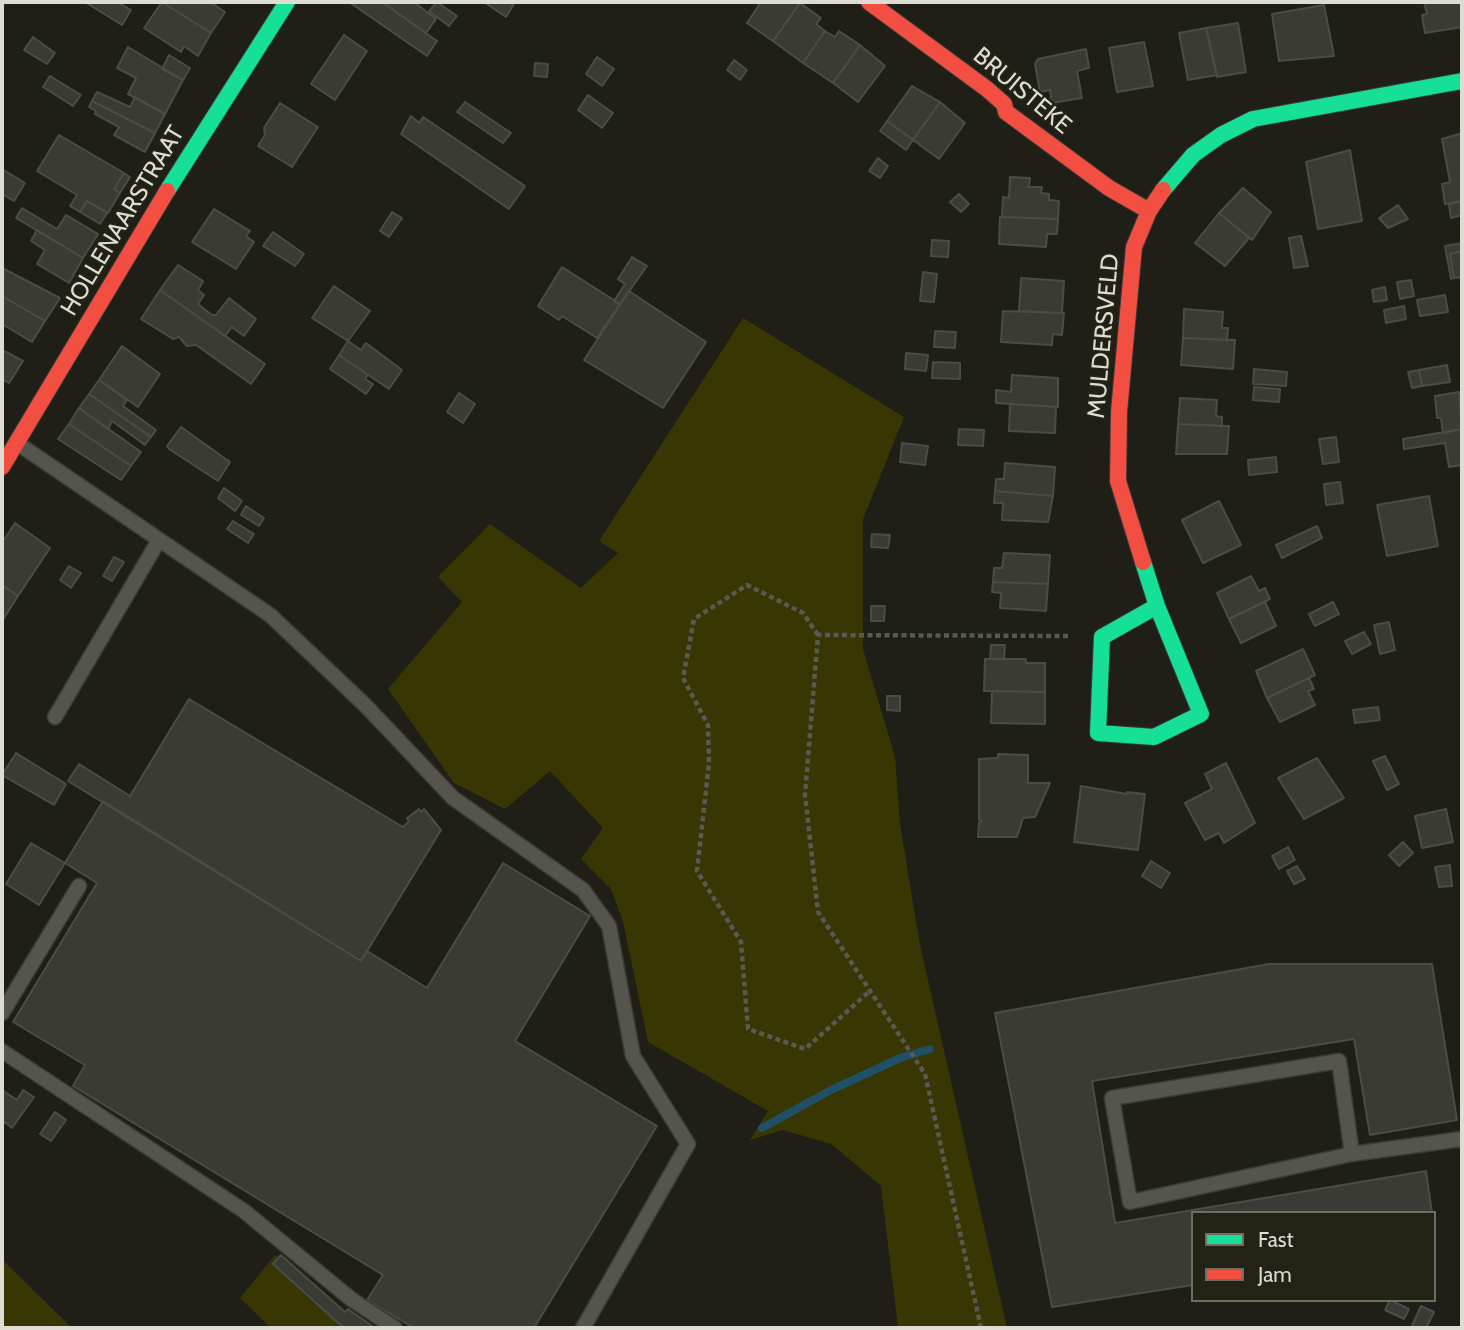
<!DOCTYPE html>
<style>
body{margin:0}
#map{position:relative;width:1464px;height:1330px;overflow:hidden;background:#1f1f18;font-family:Cabin,sans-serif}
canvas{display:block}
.frame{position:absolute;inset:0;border:4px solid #ddddd4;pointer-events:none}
.legend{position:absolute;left:1191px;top:1211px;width:245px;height:91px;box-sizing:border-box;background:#222215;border:2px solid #6d6d61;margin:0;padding:9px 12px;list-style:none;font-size:21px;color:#ddddd4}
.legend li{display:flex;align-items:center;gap:14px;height:35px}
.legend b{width:35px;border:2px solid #6d6d61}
</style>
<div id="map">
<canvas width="1464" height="1330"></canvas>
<div class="frame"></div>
<ul class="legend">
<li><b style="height:9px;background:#16e098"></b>Fast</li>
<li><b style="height:9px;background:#f24e42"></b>Jam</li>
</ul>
</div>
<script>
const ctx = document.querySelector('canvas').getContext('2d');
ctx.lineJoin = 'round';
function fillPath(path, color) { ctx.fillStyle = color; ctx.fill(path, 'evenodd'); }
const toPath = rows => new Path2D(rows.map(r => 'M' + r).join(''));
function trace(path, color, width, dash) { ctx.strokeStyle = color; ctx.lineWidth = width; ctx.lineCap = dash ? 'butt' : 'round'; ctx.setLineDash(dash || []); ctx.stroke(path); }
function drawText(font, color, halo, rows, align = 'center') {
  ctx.font = font + ' Cabin,sans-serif'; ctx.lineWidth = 5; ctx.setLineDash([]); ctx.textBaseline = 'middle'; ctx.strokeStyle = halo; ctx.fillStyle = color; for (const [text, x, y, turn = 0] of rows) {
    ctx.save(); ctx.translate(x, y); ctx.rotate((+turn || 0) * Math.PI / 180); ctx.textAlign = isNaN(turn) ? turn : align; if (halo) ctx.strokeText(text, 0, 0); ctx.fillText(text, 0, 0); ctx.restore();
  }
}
fillPath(toPath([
 [743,318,904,417,863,519,863,649,895,757,900,824,920,945,1007,1328,898,1328,881,1186,831,1144,783,1130,750,1140,768,1111,648,1042,623,922,611,889,581,859,603,828,550,771,505,809,454,783,388,689,462,602,438,577,490,524,581,588,618,553,599,541],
 [275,1255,360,1328,271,1328,240,1298],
 [2,1259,15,1272,72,1328,2,1328]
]), '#383603');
trace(toPath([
 [762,1128,831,1090,900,1058,930,1049]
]), '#1f5066', 8);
const building = toPath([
 [85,2,117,2,131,10,122,25,85,2],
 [162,2,210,2,225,12,211,33,162,2],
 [162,2,211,33,198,56,184,46,181,52,144,28,162,2],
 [349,2,382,2,437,41,427,56,349,2],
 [382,2,414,2,436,19,426,33,382,2],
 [437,2,457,16,449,26,429,11,437,2],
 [484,2,515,2,506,17,484,2],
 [761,2,800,3,773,41,747,23,761,2],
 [1424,2,1462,2,1462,27,1425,33,1422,15,1427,14,1424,2],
 [800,3,821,18,816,24,825,31,803,63,773,41,800,3],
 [1324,5,1334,56,1279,61,1272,14,1324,5],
 [1238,23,1246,72,1217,77,1206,28,1238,23],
 [1206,28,1217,75,1188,80,1179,33,1206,28],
 [825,31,835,37,839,31,860,45,833,83,803,63,825,31],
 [344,35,367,51,335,100,311,84,344,35],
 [33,37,55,53,47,64,24,50,33,37],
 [1144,42,1153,86,1117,92,1109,48,1144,42],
 [860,45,885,66,858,102,833,83,860,45],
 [128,47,183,80,165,114,128,94,136,78,117,68,128,47],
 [1086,49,1089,68,1077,71,1082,98,1052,103,1050,90,1040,92,1035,64,1038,59,1086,49],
 [169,55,190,68,183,80,162,69,169,55],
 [597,57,614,69,602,86,586,74,597,57],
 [734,60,747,70,740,80,727,70,734,60],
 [535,63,548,64,547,77,534,76,535,63],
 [50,76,81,95,73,106,43,87,50,76],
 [912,86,940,102,913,140,887,121,912,86],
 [97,92,130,107,135,97,165,114,155,133,92,101,97,92],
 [588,95,613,113,602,128,578,110,588,95],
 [92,101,155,133,145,152,114,135,119,127,95,114,96,111,89,107,92,101],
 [465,102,511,133,503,143,457,112,465,102],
 [940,102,965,123,939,159,913,140,940,102],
 [280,103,318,127,292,167,258,146,265,135,264,128,280,103],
 [411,116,419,123,423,117,525,186,509,209,401,134,411,116],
 [887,121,913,140,906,150,880,131,887,121],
 [1459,134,1462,135,1462,201,1445,204,1442,184,1450,182,1442,139,1459,134],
 [59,135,124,173,114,189,120,193,108,213,87,201,80,212,70,206,77,195,37,171,59,135],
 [1350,150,1362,221,1318,229,1306,162,1350,150],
 [878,158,888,166,880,178,869,171,878,158],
 [2,169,25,183,14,201,2,194,2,169],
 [124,173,130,177,120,193,114,189,124,173],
 [1010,177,1030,178,1029,187,1042,187,1041,193,1049,194,1049,200,1059,201,1058,219,1002,217,1003,197,1009,198,1010,177],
 [1243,188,1271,212,1252,240,1219,213,1243,188],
 [959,194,969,204,961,212,950,202,959,194],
 [87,201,107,213,100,224,80,212,87,201],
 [1462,201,1462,215,1451,218,1449,204,1462,201],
 [1398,205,1408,219,1388,228,1379,218,1398,205],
 [22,208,57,229,66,215,98,234,83,258,16,218,22,208],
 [214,209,250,231,246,236,254,242,236,269,192,242,214,209],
 [392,212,402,218,389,237,380,231,392,212],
 [1219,213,1249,238,1225,266,1195,243,1219,213],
 [1000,217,1058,219,1057,234,1047,234,1046,247,999,244,1000,217],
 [37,230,83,258,69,283,37,264,45,250,31,241,37,230],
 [273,232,304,254,295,266,263,246,273,232],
 [1301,236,1308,266,1294,268,1289,238,1301,236],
 [932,240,949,241,948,257,931,256,932,240],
 [1462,243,1462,251,1450,254,1454,278,1451,279,1445,246,1462,243],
 [1462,251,1462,277,1454,278,1450,254,1462,251],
 [632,257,647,266,620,304,614,301,625,284,618,279,632,257],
 [178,265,203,281,198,290,204,295,198,304,212,315,216,315,229,298,256,319,244,336,232,327,225,336,160,290,178,265],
 [562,267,620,304,597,338,562,316,559,320,538,306,562,267],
 [4,269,60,298,45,321,2,296,4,269],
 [923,272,937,274,934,302,920,301,923,272],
 [1021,278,1064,281,1062,313,1019,311,1021,278],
 [1411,280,1414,296,1400,299,1397,282,1411,280],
 [334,286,370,311,348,341,312,318,334,286],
 [1385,287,1387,300,1374,302,1372,290,1385,287],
 [160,290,265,364,251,384,196,345,187,346,179,337,173,339,141,319,160,290],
 [629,291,706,342,663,408,584,360,629,291],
 [1445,295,1448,312,1420,316,1417,300,1445,295],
 [2,296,45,321,32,342,2,324,2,296],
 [1404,306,1406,319,1386,323,1384,310,1404,306],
 [1184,309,1223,312,1222,328,1228,328,1227,340,1183,338,1184,309],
 [1003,311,1064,313,1062,335,1053,334,1052,345,1001,342,1003,311],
 [935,331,956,332,955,348,934,347,935,331],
 [1183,338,1235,340,1233,369,1181,365,1183,338],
 [348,341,361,350,366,343,402,370,389,389,339,355,348,341],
 [122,346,160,374,138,407,99,380,122,346],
 [2,350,23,361,9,383,2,379,2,350],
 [906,353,928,355,926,371,905,369,906,353],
 [339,355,368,375,365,379,373,384,366,394,330,369,339,355],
 [933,362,960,363,960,379,932,378,933,362],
 [1447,365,1450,382,1422,386,1419,370,1447,365],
 [1254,369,1287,372,1286,386,1253,384,1254,369],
 [1419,370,1422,386,1412,388,1408,372,1419,370],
 [1012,375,1058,378,1058,407,996,403,996,390,1011,392,1012,375],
 [99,380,127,400,123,406,156,430,151,437,89,394,99,380],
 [1254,387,1280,389,1279,402,1253,400,1254,387],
 [1459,392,1462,429,1443,433,1441,418,1437,418,1435,396,1459,392],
 [459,393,475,404,463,423,447,412,459,393],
 [89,394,151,437,145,445,112,421,108,429,79,408,89,394],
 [1180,398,1217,400,1216,416,1222,417,1222,426,1178,424,1180,398],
 [1010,404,1056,407,1055,433,1009,431,1010,404],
 [79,408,141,452,131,466,69,424,79,408],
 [69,424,131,466,121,480,58,439,69,424],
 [1178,424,1229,426,1227,454,1176,454,1178,424],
 [181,427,230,462,218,481,169,449,167,446,181,427],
 [959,429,984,430,983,446,958,445,959,429],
 [1462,429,1462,465,1449,467,1445,443,1404,449,1403,439,1462,429],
 [1336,437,1339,462,1323,464,1319,439,1336,437],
 [902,443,928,446,925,465,900,462,902,443],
 [1276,457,1277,472,1249,475,1248,460,1276,457],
 [1005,463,1055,467,1053,496,995,491,996,479,1004,479,1005,463],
 [1340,482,1343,503,1326,505,1324,484,1340,482],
 [224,488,242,501,235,511,218,498,224,488],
 [995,491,1053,496,1048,522,1002,520,1003,503,994,503,995,491],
 [1429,496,1438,546,1387,556,1377,505,1429,496],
 [1219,501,1241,545,1203,563,1182,520,1219,501],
 [246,506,264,518,259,526,241,515,246,506],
 [233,521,254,534,248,543,227,529,233,521],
 [15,523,50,548,18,596,2,585,2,543,15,523],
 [1317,526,1322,538,1282,558,1276,545,1317,526],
 [872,534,890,535,888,548,871,547,872,534],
 [1004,553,1050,555,1048,584,993,582,994,568,1002,568,1004,553],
 [114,557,124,562,112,581,103,576,114,557],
 [69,566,81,573,71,588,60,580,69,566],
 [1251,576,1259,591,1265,588,1270,599,1229,619,1217,593,1251,576],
 [993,582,1048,584,1046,611,1000,608,1001,593,992,592,993,582],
 [2,585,18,596,2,621,2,585],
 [1265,602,1276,626,1241,643,1229,619,1265,602],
 [1333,602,1339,614,1315,626,1309,614,1333,602],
 [871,606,885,606,884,621,871,621,871,606],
 [1389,622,1395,650,1380,654,1374,625,1389,622],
 [1364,632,1371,644,1352,654,1345,641,1364,632],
 [991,645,1005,645,1004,659,990,659,991,645],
 [1303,649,1315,675,1267,698,1256,671,1303,649],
 [985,659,1026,659,1026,663,1045,663,1045,692,984,691,985,659],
 [1309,678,1314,689,1308,691,1315,705,1280,722,1267,698,1309,678],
 [992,691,1045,692,1045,724,991,723,992,691],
 [887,696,900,696,900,711,887,710,887,696],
 [189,699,403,827,409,821,407,818,419,809,421,812,424,809,441,830,361,961,68,781,79,764,130,796,189,699],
 [1378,707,1380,720,1355,723,1353,710,1378,707],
 [16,753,66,784,54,805,2,775,16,753],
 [998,754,1028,755,1028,783,1050,783,1035,817,1023,818,1017,837,978,837,979,823,982,821,979,820,979,759,998,758,998,754],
 [1385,756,1399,784,1387,790,1373,761,1385,756],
 [1317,758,1344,798,1304,819,1278,778,1317,758],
 [1226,763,1255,823,1224,843,1219,833,1205,840,1185,803,1212,789,1205,774,1226,763],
 [1081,786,1127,794,1127,792,1145,794,1138,850,1074,842,1081,786],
 [103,801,361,961,367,951,427,988,503,863,590,916,515,1041,657,1126,534,1328,414,1328,367,1300,383,1275,73,1086,85,1065,13,1022,97,883,65,863,103,801],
 [1446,809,1453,842,1422,848,1415,816,1446,809],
 [1403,842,1413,853,1399,866,1389,855,1403,842],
 [31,843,65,863,39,905,6,884,31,843],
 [1288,847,1295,860,1279,869,1272,856,1288,847],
 [1151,861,1170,873,1161,888,1142,876,1151,861],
 [1450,865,1452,886,1439,887,1435,867,1450,865],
 [1297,866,1305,879,1294,884,1287,871,1297,866],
 [1269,964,1432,964,1457,1120,1370,1135,1354,1039,1092,1081,1115,1223,1426,1171,1432,1213,1193,1213,1193,1285,1052,1307,995,1013,1269,964],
 [2,1090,17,1100,23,1090,34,1097,12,1128,5,1122,2,1125,2,1090],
 [55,1112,66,1120,51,1141,40,1134,55,1112],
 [281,1255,345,1312,348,1309,375,1328,345,1328,338,1323,273,1264,281,1255],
 [1390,1300,1409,1309,1404,1319,1385,1310,1390,1300],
 [1421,1306,1434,1312,1426,1328,1411,1328,1421,1306]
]);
fillPath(building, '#3b3b36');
trace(building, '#4c4c47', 2);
const lane = toPath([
 [17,443,270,615,366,706,453,798,583,890,609,926,633,1056,688,1144,583,1328],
 [55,717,159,540],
 [2,1013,79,886],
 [2,1051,244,1211,351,1299,395,1328],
 [1352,1154,1339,1061,1112,1098,1130,1202,1352,1154,1462,1139]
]);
const fast = toPath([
 [1163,190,1193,155,1221,135,1253,119,1462,81],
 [167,191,287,2],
 [1143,562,1157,606,1201,714,1154,737,1098,733,1102,637,1157,606]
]);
const jam = toPath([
 [869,2,987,89,1004,104,1006,112,1109,188,1149,211],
 [2,467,167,191],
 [1143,562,1118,481,1119,412,1134,247,1149,211,1163,190]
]);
trace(lane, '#3b3b36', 17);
trace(fast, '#3b3b36', 18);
trace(jam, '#3b3b36', 18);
trace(toPath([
 [818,635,803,613,747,585,694,619,683,678,708,725,709,763,697,871,741,942,748,1029,805,1049,871,990],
 [981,1328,925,1074,818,912,805,795,818,635,1069,636]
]), '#595954', 4.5, [5, 3.5]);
trace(lane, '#55554e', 14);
trace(fast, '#16e098', 16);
trace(jam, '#f24e42', 16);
drawText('24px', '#ddddd4', '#222215', [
 ["BRUISTEKE",1022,91,40],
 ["HOLLENAARSTRAAT",123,221,-59],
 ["MULDERSVELD",1104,336,-85]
]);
</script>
